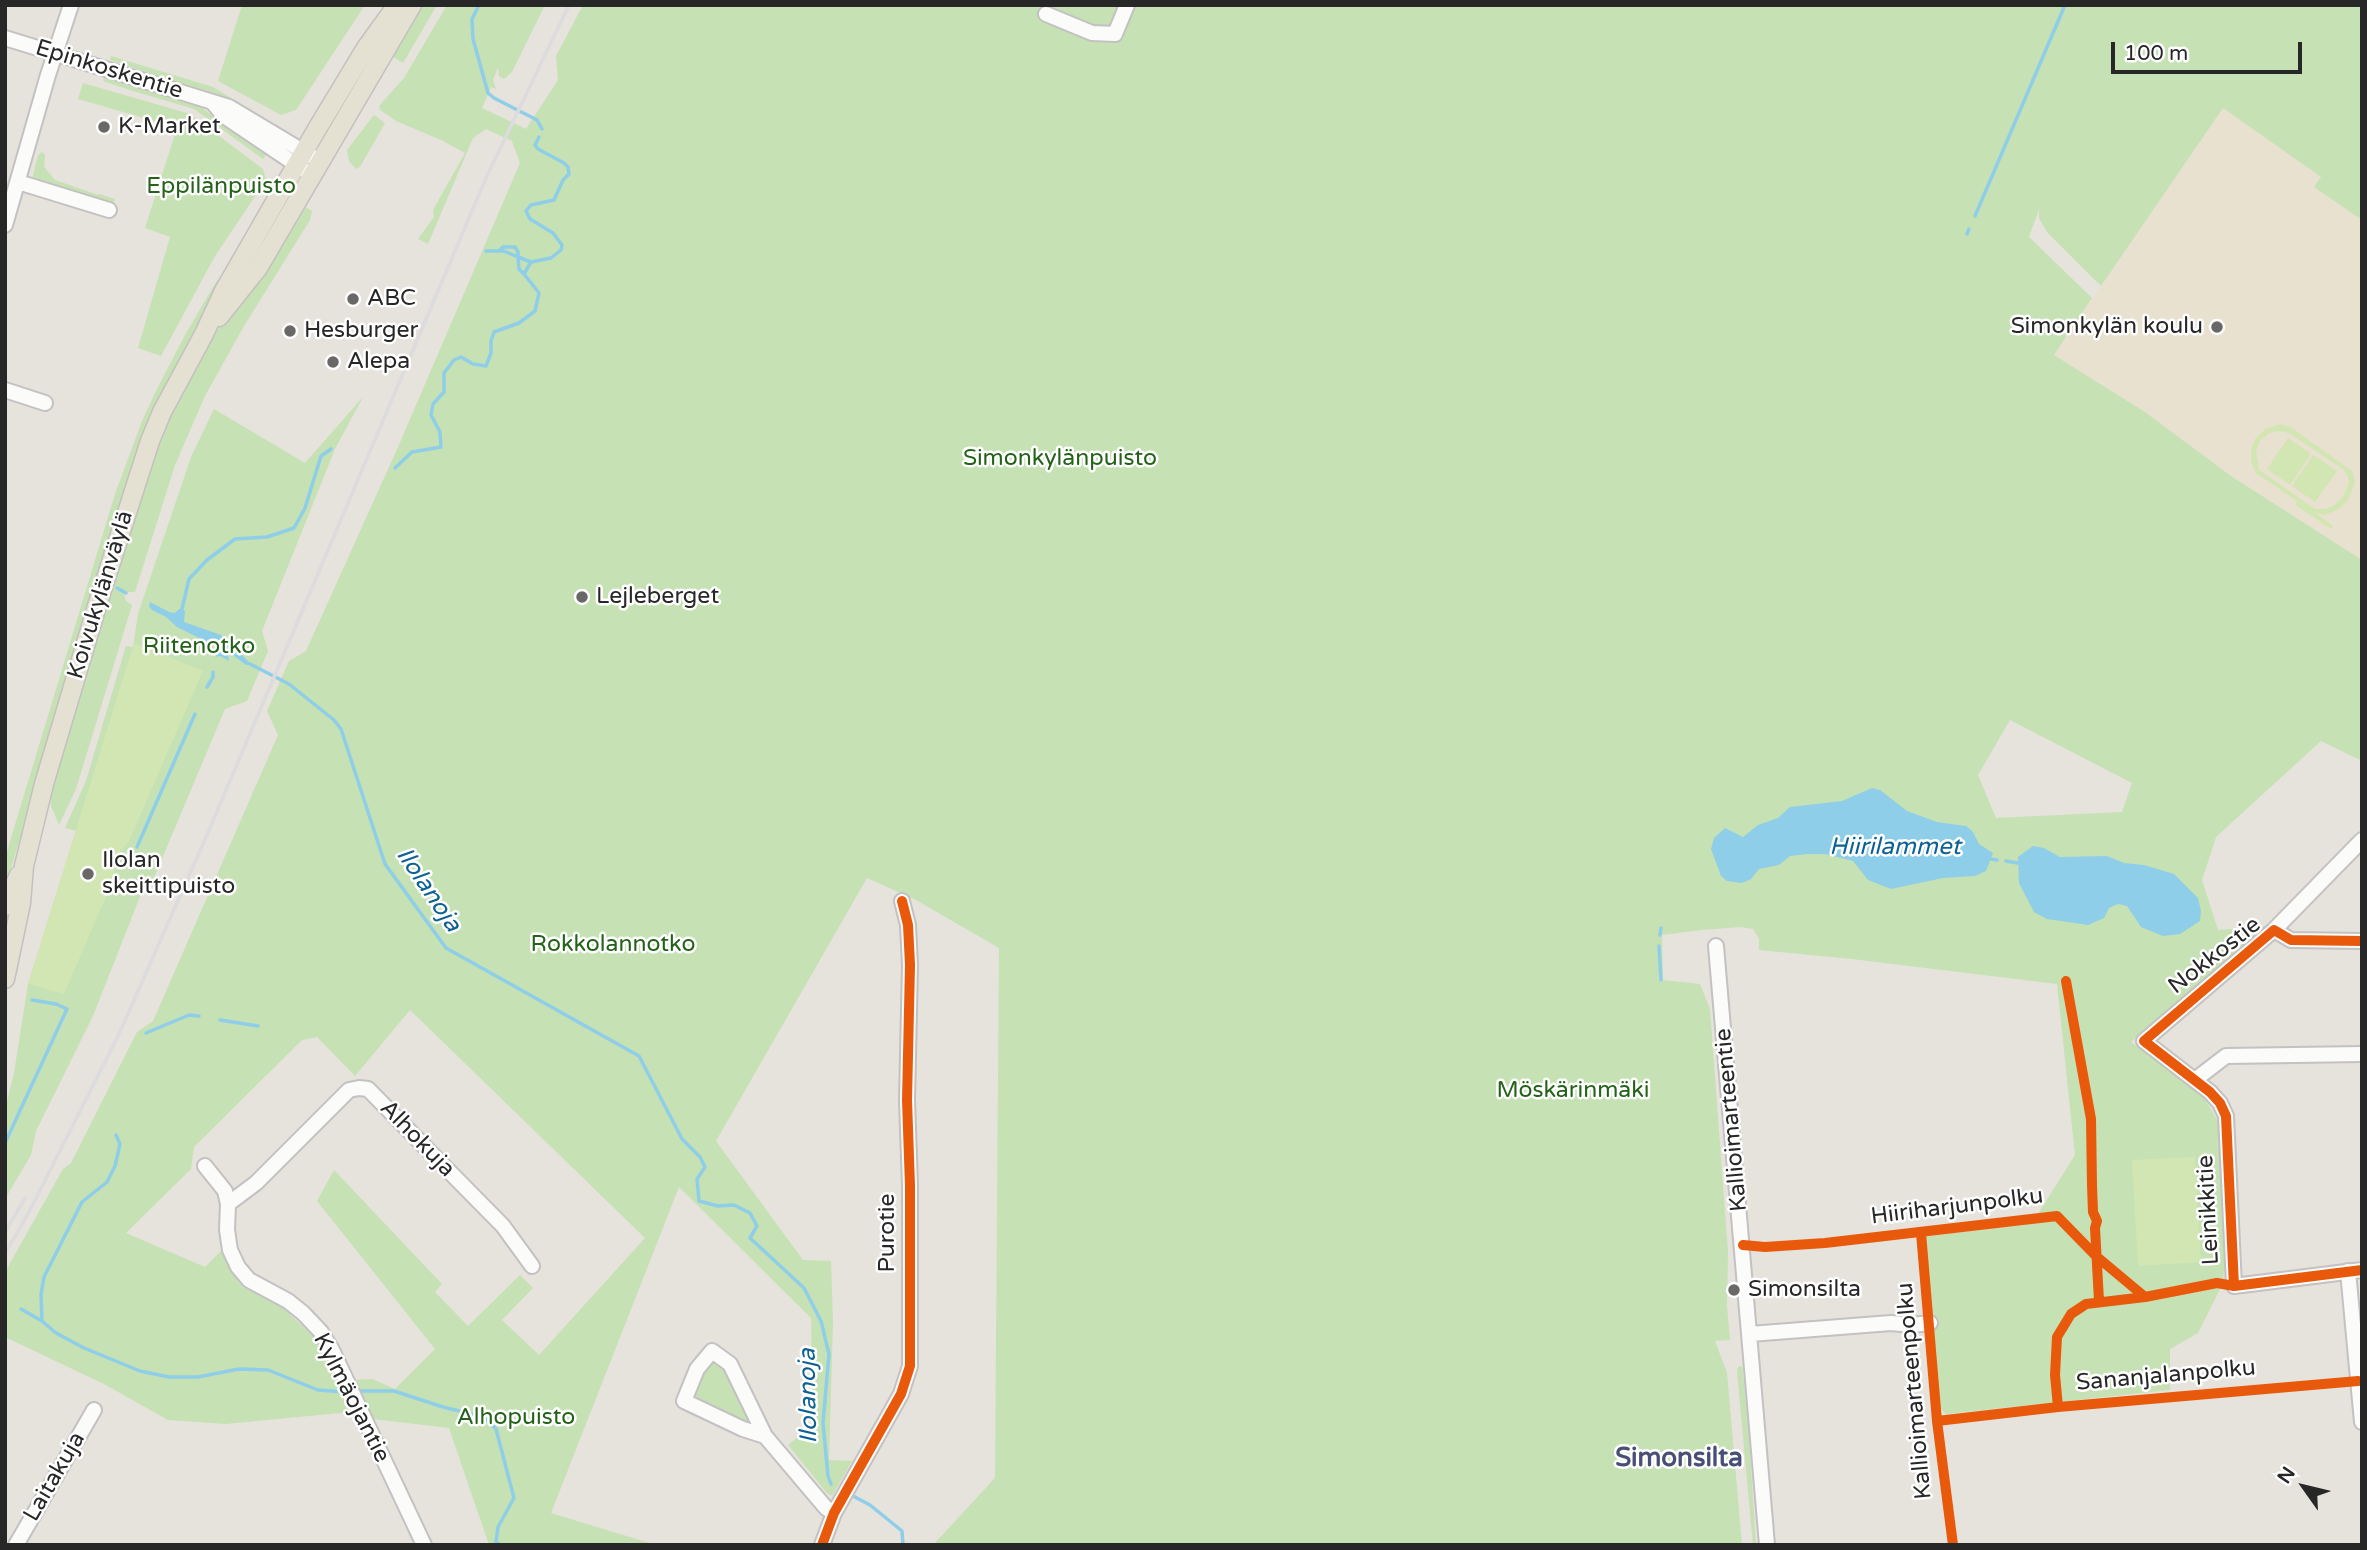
<!DOCTYPE html>
<meta charset="utf-8">
<style>
body{margin:0}
#map{position:relative;width:2367px;height:1550px;overflow:hidden;background:#e6e2dc;font-family:"Varela Round",sans-serif}
canvas{display:block}
.frame{position:absolute;inset:0;border:7px solid #272727;pointer-events:none}
.north{position:absolute;left:2269px;top:1452px;width:70px;height:70px;-webkit-text-stroke:5px #fff;paint-order:stroke;rotate:304deg;font-size:19px;font-weight:700;line-height:28px;text-align:center;color:#272727}
.north::after{content:'';display:block;margin:auto;width:24px;height:32px;background:#272727;clip-path:polygon(50% 0,100% 100%,50% 72%,0 100%)}
.scale{position:absolute;left:2111px;top:42px;width:191px;height:32px;box-sizing:border-box;border:4px solid #272727;border-top:0;padding-left:9px;font-size:21px;line-height:24px;white-space:nowrap;color:#272727;-webkit-text-stroke:5px #fff;paint-order:stroke}
</style>
<div id="map">
<canvas width="2367" height="1550"></canvas>
<div class="frame"></div>
<div class="north">N</div>
<div class="scale">100 m</div>
</div>
<script>
const ctx = document.querySelector('canvas').getContext('2d');
ctx.lineJoin = 'round';
function fillPath(path, color) { ctx.fillStyle = color; ctx.fill(path, 'evenodd'); }
const toPath = rows => new Path2D(rows.map(r => 'M' + r).join(''));
function trace(path, color, width, dash) { ctx.strokeStyle = color; ctx.lineWidth = width; ctx.lineCap = dash ? 'butt' : 'round'; ctx.setLineDash(dash || []); ctx.stroke(path); }
function drawText(font, color, halo, rows, align = 'center') {
  ctx.font = font + ' "Varela Round",sans-serif'; ctx.lineWidth = 5; ctx.setLineDash([]); ctx.textBaseline = 'middle'; ctx.strokeStyle = halo; ctx.fillStyle = color; for (const [text, x, y, turn = 0] of rows) {
    ctx.save(); ctx.translate(x, y); ctx.rotate((+turn || 0) * Math.PI / 180); ctx.textAlign = isNaN(turn) ? turn : align; if (halo) ctx.strokeText(text, 0, 0); ctx.fillText(text, 0, 0); ctx.restore();
  }
}
fillPath(toPath([
 [2223,107,2362,207,2362,560,2231,476,2145,412,2054,355]
]), '#e9e1d0');
fillPath(toPath([
 [242,5,365,5,296,110,281,115,218,81],
 [420,5,437,5,403,63,393,57,402,34],
 [447,5,545,5,512,72,504,79,499,76,498,67,493,80,496,89,491,87,482,108,526,129,558,80,556,56,583,5,2362,5,2362,220,2314,187,2321,177,2223,108,2101,286,2047,232,2039,218,2039,209,2029,237,2092,298,2054,355,2145,412,2231,476,2362,560,2362,761,2321,741,2216,837,2202,880,2218,930,2268,926,2131,1042,2187,1082,2205,1099,2222,1128,2227,1251,2222,1285,2198,1333,2170,1349,2170,1390,1946,1414,1938,1406,1925,1236,2025,1225,2036,1217,2075,1155,2057,984,1852,959,1759,950,1759,939,1753,929,1741,927,1701,930,1662,935,1663,980,1700,984,1710,1009,1728,1252,1727,1306,1730,1340,1715,1341,1727,1373,1742,1545,933,1545,995,1478,999,948,916,900,867,878,716,1141,803,1260,831,1261,833,1322,829,1460,852,1461,832,1496,827,1493,788,1445,811,1426,813,1412,811,1318,679,1187,551,1513,656,1545,489,1545,449,1428,373,1419,353,1380,372,1379,395,1389,435,1349,317,1201,334,1170,442,1284,435,1292,468,1326,520,1275,533,1288,502,1320,539,1355,645,1238,410,1010,355,1076,317,1037,302,1040,194,1147,191,1169,126,1233,205,1267,221,1251,233,1274,243,1287,281,1306,316,1339,350,1412,226,1424,168,1420,104,1384,5,1337,5,1272,63,1169,71,1163,137,1032,153,1021,278,735,267,711,289,661,306,651,398,447,520,163,512,141,486,129,473,138,428,244,418,239,434,217,433,210,465,153,441,140,396,121,380,110,379,106,404,78],
 [2010,720,2132,783,2122,812,1996,818,1978,775],
 [111,56,213,87,274,124,209,93,110,60],
 [104,77,199,105,225,127,266,155,263,159,194,109,133,91,103,81],
 [83,83,190,114,263,169,266,180,215,256,161,356,138,348,170,237,145,228,176,131,169,130,161,123,78,99],
 [374,115,385,123,360,167,356,169,349,161,347,150],
 [42,152,45,155,44,167,55,180,98,195,99,194,109,197,115,199,114,204,32,179,38,155],
 [302,205,312,211,310,220,244,326,205,396,175,465,135,592,126,592,124,594,126,601,132,605,76,789,59,825,51,806,51,785,144,479,173,405,195,364],
 [219,277,204,317,174,369,134,462,5,888,5,858,115,494,142,421,157,389,185,335],
 [363,397,335,449,262,631,268,651,247,701,225,709,153,880,141,894,93,1016,36,1131,31,1155,5,1199,5,1109,14,1073,28,984,76,831,65,828,86,781,125,649,126,646,133,647,138,614,191,457,214,409,305,463],
 [716,1361,724,1366,751,1418,748,1424,698,1404,694,1393,707,1364],
 [1742,1366,1748,1421,1756,1545,1753,1545,1740,1404,1737,1370,1738,1367]
]), '#c6e1b4');
fillPath(toPath([
 [2280,424,2292,428,2353,472,2355,483,2348,500,2339,509,2325,515,2316,513,2333,526,2331,529,2295,505,2297,501,2256,473,2251,462,2251,450,2255,439,2266,429],
 [2280,431,2289,433,2344,470,2348,476,2349,483,2343,497,2333,506,2325,509,2315,509,2259,470,2256,451,2260,441,2269,433],
 [2288,438,2311,454,2290,485,2267,469],
 [2313,455,2337,471,2315,502,2292,486],
 [134,643,203,671,129,841,120,851,109,890,64,994,28,984],
 [2195,1157,2201,1262,2138,1266,2132,1160]
]), '#d1e6b2');
fillPath(toPath([
 [150,602,169,612,175,613,179,609,185,611,184,622,221,635,252,665,246,665,230,653,228,654,229,661,220,656,215,657,221,649,177,627,166,617,152,610,149,606],
 [1872,788,1880,790,1907,811,1937,822,1966,826,1973,832,1979,844,1993,853,1986,871,1975,876,1943,878,1891,889,1868,880,1853,861,1825,854,1807,854,1790,856,1779,865,1759,869,1751,879,1742,883,1727,881,1721,876,1711,849,1714,838,1725,828,1743,837,1758,825,1778,818,1790,807,1842,801],
 [2033,846,2044,848,2060,857,2107,856,2124,863,2144,865,2174,874,2198,898,2201,911,2200,921,2180,934,2163,936,2141,927,2127,906,2118,904,2109,908,2104,918,2088,925,2047,919,2034,912,2019,883,2018,857]
]), '#8fcee8');
trace(toPath([
 [479,5,472,19,473,39,488,93,494,98,537,120,542,129],
 [1975,216,2065,5],
 [1967,234,1969,229],
 [486,251,504,251,518,257,519,269,524,274],
 [499,251,503,247,515,247,518,252,518,257,531,262],
 [395,468,412,452,441,447,440,432,431,415,433,404,444,392,444,373,454,360,461,357,473,364,486,366,491,353,491,341,494,332,519,323,535,311,539,293,524,274,531,262,551,258,561,250,562,245,553,233,530,219,526,211,531,205,554,200,563,180,569,174,568,167,564,163,538,149,535,145,539,137],
 [117,588,126,593],
 [181,613,189,579,207,560,235,539,267,537,294,528,305,508,321,456,331,449],
 [250,664,289,684,334,720,341,729,385,864,446,948,639,1056,682,1139,700,1157,705,1167,697,1179,699,1201,718,1206,734,1205,750,1213,757,1226,750,1238,804,1288,821,1321,829,1354,823,1423,828,1476,831,1484],
 [207,687,213,677,213,672],
 [137,847,195,714],
 [1991,859,1997,860],
 [2006,861,2018,863],
 [1660,935,1661,928],
 [1659,946,1661,980],
 [220,1020,258,1026],
 [146,1033,189,1015,199,1016],
 [5,1143,67,1009,56,1004,32,1000],
 [21,1309,42,1321,56,1333,84,1348,140,1371,169,1377,198,1377,239,1369,268,1370,318,1390,345,1392],
 [42,1321,41,1294,44,1277,82,1202,107,1182,115,1166,120,1144,116,1135],
 [358,1391,394,1391,443,1407,484,1417,496,1429,514,1498,498,1527,496,1542,500,1545],
 [853,1496,870,1505,902,1531,903,1545]
]), '#8fcee8', 3.5);
const minor = toPath([
 [1046,14,1092,33,1115,34,1127,5],
 [5,38,229,107,321,162],
 [213,103,224,116,313,176],
 [18,182,109,210],
 [5,225,48,75,71,5],
 [5,390,45,403],
 [2274,930,2362,840],
 [2362,941,2291,940,2274,930,2144,1041,2210,1092,2220,1103,2226,1116,2234,1286,2362,1270],
 [1716,946,1767,1545],
 [2196,1079,2226,1056,2362,1054],
 [205,1166,225,1191,228,1204,227,1230,230,1250,238,1267,249,1280,288,1301,303,1313,321,1332,332,1350,424,1545],
 [228,1204,256,1183,349,1090,359,1088,368,1089,503,1226,532,1266],
 [2348,1271,2362,1422],
 [1750,1334,1891,1323,1912,1325,1930,1323],
 [765,1436,743,1429,684,1401,697,1369,712,1351,730,1364,765,1436,826,1508,834,1513],
 [16,1545,94,1410],
 [822,1545,834,1513,901,1394,910,1366,910,1186,907,1100,910,965,908,925,902,901]
]);
const major = toPath([
 [219,317,258,268,412,5],
 [5,906,19,875],
 [5,979,21,903,24,866,44,784,97,606,150,441,162,412,204,334,224,291,317,129,366,48,397,5]
]);
trace(minor, '#c3c1c2', 18);
trace(major, '#c3c1bf', 21);
trace(minor, '#fbfbfa', 14);
trace(major, '#e5e1d2', 18);
trace(toPath([
 [5,1232,25,1198],
 [5,1254,29,1212,119,1034,207,835,486,178,569,5]
]), '#dcdbdd', 3.5);
trace(toPath([
 [2066,981,2091,1119,2092,1185,2093,1212,2097,1221,2095,1228,2099,1301],
 [1921,1233,1937,1421,1953,1545],
 [1743,1245,1765,1247,1825,1243,2057,1216,2096,1256,2145,1297],
 [2234,1286,2226,1116,2220,1103,2210,1092,2144,1041,2274,930,2291,940,2362,941],
 [2058,1407,2055,1375,2057,1337,2071,1314,2086,1304,2145,1297,2217,1283,2234,1286,2362,1270],
 [1937,1421,2058,1407,2358,1381],
 [822,1545,834,1513,901,1394,910,1366,910,1186,907,1100,910,965,908,925,902,901]
]), '#e8590c', 10);
for (const [x, y, r, color] of [
 [104,127,7,"#6a6866"],
 [353,299,7,"#6a6866"],
 [2217,327,7,"#6a6866"],
 [290,331,7,"#6a6866"],
 [333,362,7,"#6a6866"],
 [582,597,7,"#6a6866"],
 [88,874,7,"#6a6866"],
 [1734,1290,7,"#6a6866"]
]) { const dot = new Path2D(); dot.arc(x, y, r, 0, 2 * Math.PI); ctx.fillStyle = color; ctx.fill(dot); trace(dot, '#fff', 2.5); }
drawText('23px', '#272727', '#fff', [
 ["Epinkoskentie",109,70,17],
 ["Koivukylänväylä",101,595,-73],
 ["Nokkostie",2215,956,-38],
 ["Kallioimarteentie",1732,1120,-95],
 ["Alhokuja",417,1139,46],
 ["Hiiriharjunpolku",1957,1207,-7],
 ["Leinikkitie",2209,1210,-93],
 ["Purotie",888,1233,-90],
 ["Sananjalanpolku",2166,1376,-5],
 ["Kallioimarteenpolku",1915,1391,-95],
 ["Kylmäojantie",351,1398,63],
 ["Laitakuja",55,1477,-60]
]);
drawText('23px', '#272727', '#fff', [
 ["K-Market",118,127],
 ["ABC",367,299],
 ["Simonkylän koulu",2203,327,"right"],
 ["Hesburger",304,331],
 ["Alepa",347,362],
 ["Lejleberget",596,597],
 ["Ilolan",102,861],
 ["skeittipuisto",102,887],
 ["Simonsilta",1748,1290]
], 'left');
drawText('23px', '#256219', '#fff', [
 ["Eppilänpuisto",221,187],
 ["Simonkylänpuisto",1060,459],
 ["Riitenotko",199,647],
 ["Rokkolannotko",613,945],
 ["Möskärinmäki",1573,1091],
 ["Alhopuisto",516,1418]
]);
drawText('italic 24px', '#0e6194', '#fff', [
 ["Hiirilammet",1895,848],
 ["Ilolanoja",428,890,56],
 ["Ilolanoja",809,1396,-91]
]);
drawText('bold 26px', '#484f76', '#fff', [
 ["Simonsilta",1679,1459]
]);
</script>
